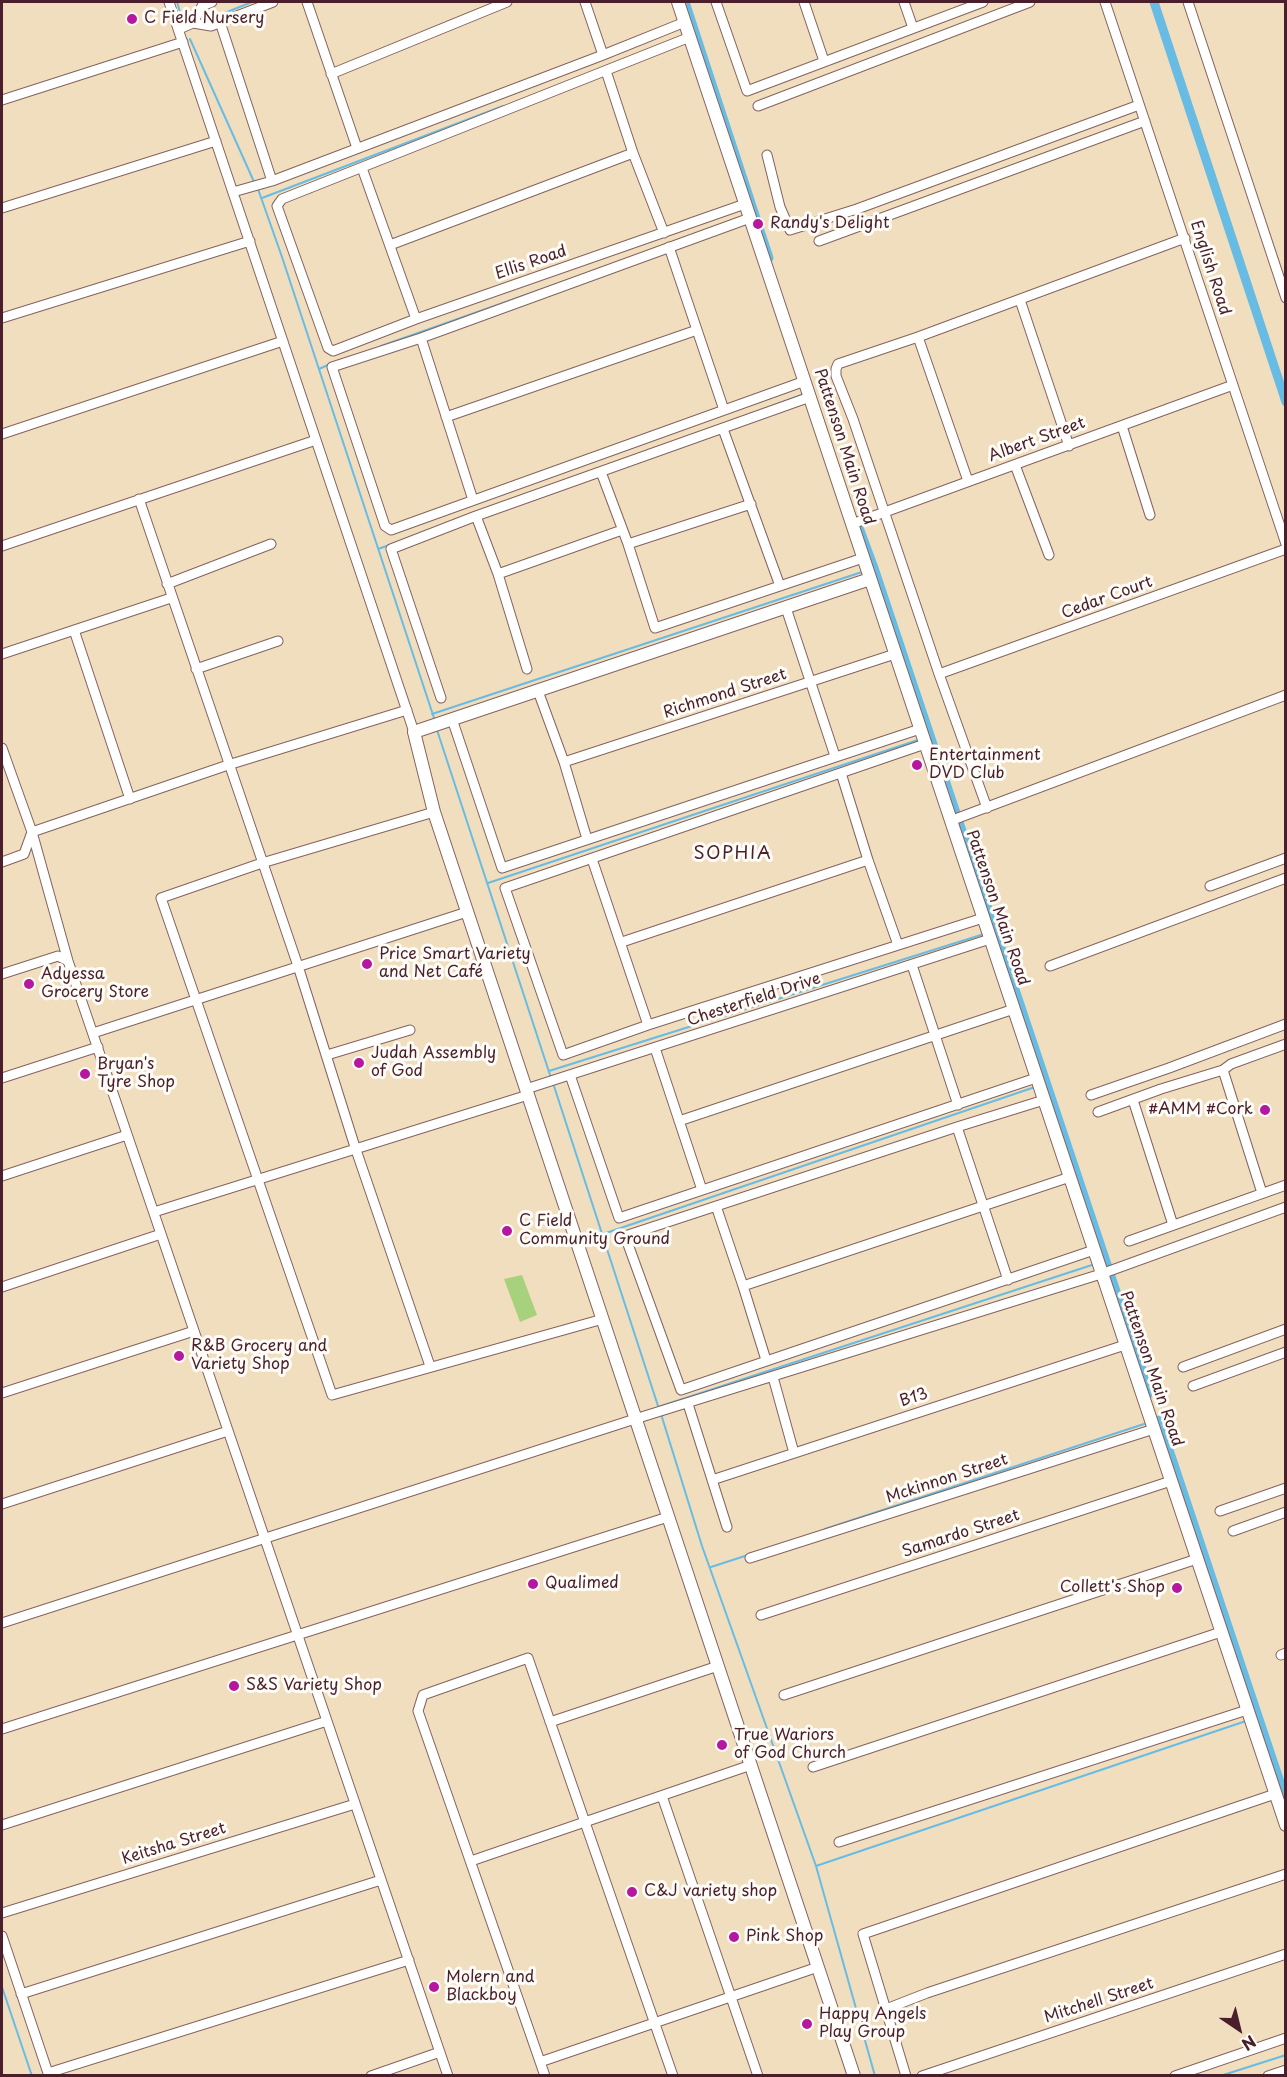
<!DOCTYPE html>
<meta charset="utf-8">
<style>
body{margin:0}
#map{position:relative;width:1287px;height:2077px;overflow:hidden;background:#f1debe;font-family:"Playpen Sans",sans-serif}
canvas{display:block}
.frame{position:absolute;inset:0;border:3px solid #4a1f2b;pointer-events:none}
.north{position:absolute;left:1209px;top:1999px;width:60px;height:60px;-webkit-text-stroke:4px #fdfcf7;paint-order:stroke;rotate:145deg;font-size:16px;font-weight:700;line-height:24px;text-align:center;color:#4a1f2b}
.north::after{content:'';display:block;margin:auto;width:21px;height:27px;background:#4a1f2b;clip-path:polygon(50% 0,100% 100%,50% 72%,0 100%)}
</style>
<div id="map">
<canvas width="1287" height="2077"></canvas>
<div class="frame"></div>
<div class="north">N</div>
</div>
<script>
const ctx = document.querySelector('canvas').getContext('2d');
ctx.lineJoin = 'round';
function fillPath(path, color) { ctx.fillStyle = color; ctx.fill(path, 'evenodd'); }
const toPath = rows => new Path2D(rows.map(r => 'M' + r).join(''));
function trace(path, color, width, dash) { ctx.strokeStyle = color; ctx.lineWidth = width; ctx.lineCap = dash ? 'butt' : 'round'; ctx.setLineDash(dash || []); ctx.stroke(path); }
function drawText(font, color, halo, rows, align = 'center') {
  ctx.font = font + ' "Playpen Sans",sans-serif'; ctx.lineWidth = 6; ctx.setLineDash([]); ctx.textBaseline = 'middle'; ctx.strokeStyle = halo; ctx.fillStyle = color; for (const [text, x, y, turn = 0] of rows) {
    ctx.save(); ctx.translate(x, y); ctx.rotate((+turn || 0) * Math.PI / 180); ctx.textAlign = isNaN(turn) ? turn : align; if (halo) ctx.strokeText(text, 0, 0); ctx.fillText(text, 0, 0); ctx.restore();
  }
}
fillPath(toPath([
 [522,1275,537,1315,520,1322,504,1279]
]), '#a7d17d');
trace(toPath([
 [177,2,181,15],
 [212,18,252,2],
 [190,39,255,184],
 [258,189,282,257,435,721],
 [262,198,503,106],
 [381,346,571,279],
 [319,369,330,364],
 [742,417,804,394],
 [378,549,398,542],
 [432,714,862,572],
 [437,730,551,1078],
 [488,883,921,739],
 [549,1071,984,934],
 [553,1083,659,1409],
 [603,1234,1035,1087],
 [658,1407,1095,1264],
 [661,1414,702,1546,816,1866,875,2076],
 [825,1529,1147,1423],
 [711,1567,748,1555],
 [816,1866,1246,1721],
 [2,1987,32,2076],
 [1220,2076,1286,2055]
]), '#68bce4', 2);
trace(toPath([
 [685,2,769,258],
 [1154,2,1286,402],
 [857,522,874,568,1150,1393],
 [1159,1420,1286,1800]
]), '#68bce4', 9);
const street = toPath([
 [169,2,414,732],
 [307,2,357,148],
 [585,2,603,55],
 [716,2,747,91,983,2],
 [804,2,824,61],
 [904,2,913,28],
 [1105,2,1286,544],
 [1188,2,1286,298],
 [220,22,272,181],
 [193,23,202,6,212,2],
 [179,29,193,23,211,26,273,2],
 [690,37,282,199,277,206,328,348,333,351,416,319,745,204],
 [606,71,633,153,664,233],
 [331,74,507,2],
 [2,100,183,42],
 [758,106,1030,2],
 [767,155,780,207,790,230,857,209,1139,105],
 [362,168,416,319],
 [233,192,272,181,603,55,685,22],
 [2,208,216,141],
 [750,218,421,338,332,367,385,526,391,530,805,381],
 [819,241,1145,121],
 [390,245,633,153],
 [669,247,724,410],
 [1020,300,1069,446],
 [2,318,250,241],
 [918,337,968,481],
 [421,338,473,500],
 [446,417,697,330],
 [1122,426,1150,515],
 [723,429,780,586],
 [2,434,283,341],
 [1015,465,1049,555],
 [601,472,628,544,655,628,863,558],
 [139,499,298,966,355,1147,430,1366],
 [476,516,498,574,527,669],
 [852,524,1233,385],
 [628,544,751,504],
 [2,546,316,440],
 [498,574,622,530],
 [167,584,271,544],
 [786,608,835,756],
 [74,630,130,799],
 [2,654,171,598],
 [196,669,278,641],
 [939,674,1286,549],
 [538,691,564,762,587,839],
 [441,698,391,549,476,516,810,397],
 [452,719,502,868,920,729],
 [925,744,505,888,563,1055,648,1025,983,918],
 [2,748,32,832,68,961,448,2076],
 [564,762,895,654],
 [841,773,868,860,898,945],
 [987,808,939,674,853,419,836,376,836,369,838,364,918,337,1185,238],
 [434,812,262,863,161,898,332,1395,603,1319],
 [950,821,1286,695],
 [592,859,648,1025],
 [2,862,24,854,32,832,228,765,407,710],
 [1210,886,1286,858],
 [622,942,868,860],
 [912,965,958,1105],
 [1050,966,1286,878],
 [2,974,58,956,68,961],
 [93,1033,467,912],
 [655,1048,702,1190],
 [327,1055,410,1030],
 [1223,1070,1262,1193],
 [570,1075,619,1218,1036,1078],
 [2,1078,98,1047],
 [526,1089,990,939],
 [1091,1095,1169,1068,1286,1024],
 [1044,1100,957,1127,625,1236,681,1390,1094,1250],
 [1133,1100,1173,1225],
 [1098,1112,1161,1089,1223,1070,1231,1064,1286,1044],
 [679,1121,1014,1009],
 [957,1127,1008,1280],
 [2,1176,127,1135],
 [716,1206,743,1286],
 [154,1212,528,1095],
 [1129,1241,1286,1185],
 [2,1287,161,1234],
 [766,1360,743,1286,1070,1177],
 [1183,1367,1286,1329],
 [773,1377,794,1453],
 [1193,1386,1286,1352],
 [2,1393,194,1331],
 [688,1404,727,1527],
 [712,1480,1125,1345],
 [2,1504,228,1431],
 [1220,1511,1286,1488],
 [1233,1531,1286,1512],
 [750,1558,1154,1429],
 [761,1615,1171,1481],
 [2,1623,635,1419,1101,1274,1286,1207],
 [1281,1655,1286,1653],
 [784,1695,1197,1559],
 [550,1722,718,1666],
 [2,1729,668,1517],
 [813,1767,1221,1632],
 [662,1796,758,2076],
 [2,1825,327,1721],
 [839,1842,1247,1710],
 [471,1861,751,1765],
 [2,1913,355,1804],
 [2,1936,49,2076],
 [21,1994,381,1880],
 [886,2009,927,1993,1286,1874],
 [540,2062,818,1967],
 [48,2073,409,1960],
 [371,2076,440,2052],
 [545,2076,418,1711,423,1695,528,1658,673,2076],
 [906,2076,863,1934,1275,1794],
 [922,2076,1286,1954],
 [1175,2076,1286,2038],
 [1268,2076,1286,2070]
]);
const secondary = toPath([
 [678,2,1286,1825],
 [854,2076,434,812,414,732,870,579]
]);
trace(street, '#84625e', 11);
trace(secondary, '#84625e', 14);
trace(street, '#fff', 9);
trace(secondary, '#fff', 12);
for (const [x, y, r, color] of [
 [132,19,6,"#b5179e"],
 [758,224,6,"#b5179e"],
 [917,765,6,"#b5179e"],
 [367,964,6,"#b5179e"],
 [29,984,6,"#b5179e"],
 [359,1063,6,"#b5179e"],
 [85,1074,6,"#b5179e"],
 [1265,1110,6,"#b5179e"],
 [507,1231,6,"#b5179e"],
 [179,1356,6,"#b5179e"],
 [533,1584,6,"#b5179e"],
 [1177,1588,6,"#b5179e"],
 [234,1686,6,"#b5179e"],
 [722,1745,6,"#b5179e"],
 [632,1892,6,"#b5179e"],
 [734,1937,6,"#b5179e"],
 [434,1987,6,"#b5179e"],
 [807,2024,6,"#b5179e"]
]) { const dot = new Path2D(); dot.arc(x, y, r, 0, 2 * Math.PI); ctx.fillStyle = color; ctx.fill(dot); trace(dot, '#fdfcf7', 2); }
drawText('16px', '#4a1f2b', '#fdfcf7', [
 ["C Field Nursery",144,19],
 ["Randy's Delight",770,224],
 ["Entertainment",929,756],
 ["DVD Club",929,774],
 ["Price Smart Variety",379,955],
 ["and Net Café",379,973],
 ["Adyessa",41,975],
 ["Grocery Store",41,993],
 ["Judah Assembly",371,1054],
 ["of God",371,1072],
 ["Bryan's",97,1065],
 ["Tyre Shop",97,1083],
 ["#AMM #Cork",1253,1110,"right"],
 ["C Field",519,1222],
 ["Community Ground",519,1240],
 ["R&B Grocery and",191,1347],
 ["Variety Shop",191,1365],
 ["Qualimed",545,1584],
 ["Collett's Shop",1165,1588,"right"],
 ["S&S Variety Shop",246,1686],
 ["True Wariors",734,1736],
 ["of God Church",734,1754],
 ["C&J variety shop",644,1892],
 ["Pink Shop",746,1937],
 ["Molern and",446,1978],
 ["Blackboy",446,1996],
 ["Happy Angels",819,2015],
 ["Play Group",819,2033]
], 'left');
drawText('16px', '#4a1f2b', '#fdfcf7', [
 ["Ellis Road",531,263,-19],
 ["English Road",1210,268,72],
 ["Albert Street",1037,440,-20],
 ["Pattenson Main Road",844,447,72],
 ["Cedar Court",1107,598,-20],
 ["Richmond Street",725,694,-18],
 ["Pattenson Main Road",997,908,71],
 ["Chesterfield Drive",754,1000,-18],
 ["Pattenson Main Road",1151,1369,71],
 ["B13",914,1398,-18],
 ["Mckinnon Street",947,1479,-18],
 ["Samardo Street",961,1534,-18],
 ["Keitsha Street",174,1844,-17],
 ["Mitchell Street",1099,2001,-18]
]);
ctx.letterSpacing = '1.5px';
drawText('18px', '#4a1f2b', '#fdfcf7', [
 ["SOPHIA",733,854]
]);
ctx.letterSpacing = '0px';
</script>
